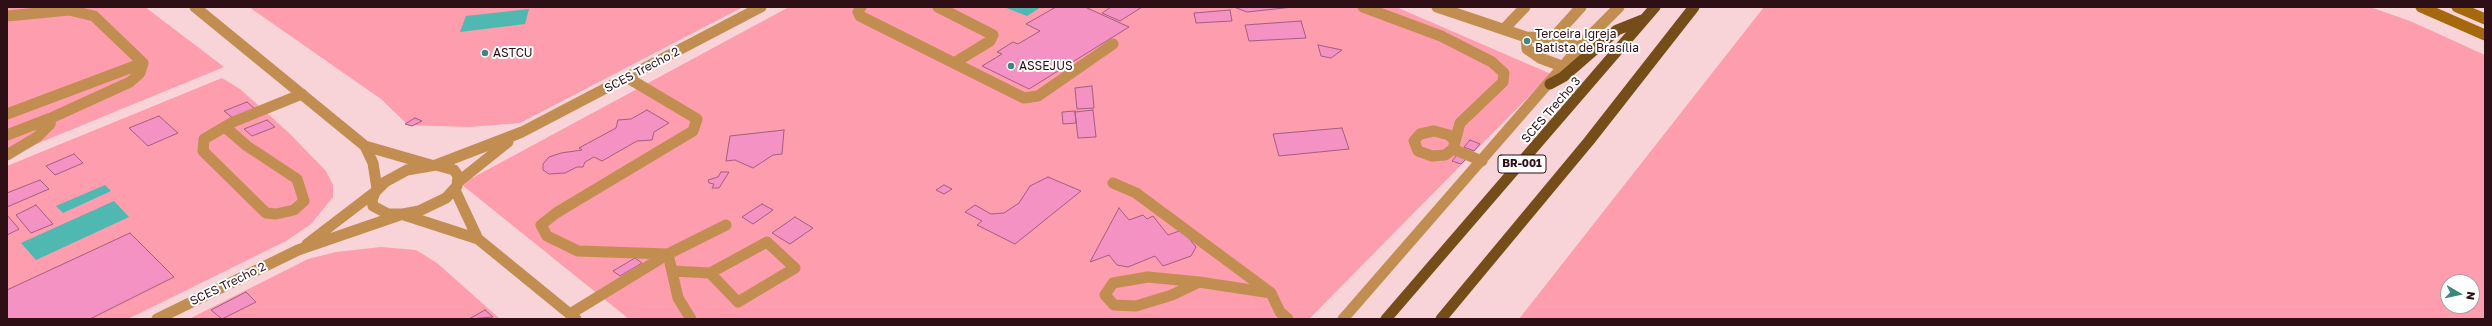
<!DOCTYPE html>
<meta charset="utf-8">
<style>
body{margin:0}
#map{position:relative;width:2492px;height:326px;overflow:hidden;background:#f8d3d8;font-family:"Golos Text",sans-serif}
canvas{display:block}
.frame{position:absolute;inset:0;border:8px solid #2f0f16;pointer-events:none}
.north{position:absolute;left:2440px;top:274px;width:40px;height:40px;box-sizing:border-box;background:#fff;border:1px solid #ac9fa2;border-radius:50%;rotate:99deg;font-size:11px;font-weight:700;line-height:16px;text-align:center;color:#2f0f16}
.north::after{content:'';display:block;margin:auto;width:14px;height:18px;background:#3f8681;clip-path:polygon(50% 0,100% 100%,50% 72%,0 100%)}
</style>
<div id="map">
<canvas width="2492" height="326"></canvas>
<div class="frame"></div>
<div class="north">N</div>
</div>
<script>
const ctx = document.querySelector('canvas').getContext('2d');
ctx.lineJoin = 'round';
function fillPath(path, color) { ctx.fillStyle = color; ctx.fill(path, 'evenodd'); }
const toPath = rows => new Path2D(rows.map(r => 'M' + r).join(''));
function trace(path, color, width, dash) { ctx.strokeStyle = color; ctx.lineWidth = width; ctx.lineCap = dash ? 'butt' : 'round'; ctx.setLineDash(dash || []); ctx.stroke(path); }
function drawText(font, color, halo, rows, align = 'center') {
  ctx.font = font + ' "Golos Text",sans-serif'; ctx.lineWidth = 4; ctx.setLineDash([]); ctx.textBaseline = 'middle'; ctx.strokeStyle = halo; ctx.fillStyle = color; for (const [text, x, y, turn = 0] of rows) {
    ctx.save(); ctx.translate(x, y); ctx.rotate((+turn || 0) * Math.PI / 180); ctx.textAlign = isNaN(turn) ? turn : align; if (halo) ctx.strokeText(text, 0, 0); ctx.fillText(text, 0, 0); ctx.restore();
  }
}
fillPath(toPath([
 [7,7,145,7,224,67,7,156],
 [249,7,743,7,520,123,469,127,408,125,381,99],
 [789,7,1396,7,1551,74,1309,319,629,319,461,184],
 [1764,7,2370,7,2410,21,2485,55,2485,319,1519,319],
 [2448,282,2472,282,2472,306,2448,306],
 [222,78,240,89,288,132,326,171,333,185,333,197,311,224,286,241,128,319,7,319,7,166],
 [381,247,416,250,437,263,500,319,189,319,308,259,336,252]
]), '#fd9dad');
fillPath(toPath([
 [1004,7,1041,7,1027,16],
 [529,9,525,24,460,32,466,16],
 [105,185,111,191,63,213,56,206],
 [114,201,129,217,36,260,21,243]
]), '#4eb8b1');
const building = toPath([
 [1056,7,1085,7,1129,27,1029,89,982,66,1002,54,997,52,1013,42,1018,44,1040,31,1026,24,1056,7],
 [1111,7,1142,7,1120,21,1102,13,1111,7],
 [1234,7,1293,7,1247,12,1234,7],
 [1230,10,1232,21,1196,23,1194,13,1230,10],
 [1301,21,1306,38,1249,41,1245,25,1301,21],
 [1318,45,1342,50,1331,58,1321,56,1318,45],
 [1092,86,1094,108,1077,109,1075,88,1092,86],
 [247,102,256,110,234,119,224,111,247,102],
 [647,110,669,123,654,132,652,140,637,141,602,161,594,157,585,162,583,167,577,167,565,173,549,174,543,170,543,164,549,157,561,153,582,150,579,148,616,128,618,120,631,119,647,110],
 [1093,110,1096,137,1078,138,1075,112,1093,110],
 [1075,111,1076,123,1063,124,1062,112,1075,111],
 [159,116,178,133,148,146,129,128,159,116],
 [415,118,422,121,412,126,405,124,415,118],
 [267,120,275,127,252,136,244,129,267,120],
 [1342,128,1349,149,1279,156,1273,134,1342,128],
 [784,130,782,154,773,155,753,168,735,160,726,161,730,136,784,130],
 [1470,140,1480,144,1474,151,1464,147,1470,140],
 [74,154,83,163,55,175,46,166,74,154],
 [1457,155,1467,158,1461,164,1452,161,1457,155],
 [721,172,729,172,719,188,712,188,714,184,709,183,708,180,718,177,721,172],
 [1048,177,1081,191,1015,244,977,225,982,221,965,212,975,205,991,214,1004,213,1019,203,1030,186,1048,177],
 [40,180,49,189,7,207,7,193,40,180],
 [944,185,952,189,944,194,936,190,944,185],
 [762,204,773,210,753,224,742,217,762,204],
 [36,205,53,224,31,233,16,215,36,205],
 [1119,208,1129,220,1143,215,1147,219,1153,216,1168,235,1182,230,1196,247,1191,256,1163,266,1155,256,1128,267,1117,265,1109,255,1090,262,1119,208],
 [7,215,19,229,7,235,7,215],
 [795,217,813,228,790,244,772,233,795,217],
 [130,233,174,277,90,319,7,319,7,290,130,233],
 [635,258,642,263,620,276,613,271,635,258],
 [246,292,256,302,222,319,211,310,246,292],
 [485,310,493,317,469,319,485,310]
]);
fillPath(building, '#f493c3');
trace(building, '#a55d82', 1);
trace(toPath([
 [861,7,858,12,860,16,1024,98,1038,96,1113,44],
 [938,7,993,35,990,41,954,63],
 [1363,7,1441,36,1492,62,1504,73,1503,82,1460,123,1453,149,1482,161],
 [1437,7,1526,37,1527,49,1540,58,1564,67],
 [7,16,69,10,94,16,143,63,140,73,130,82,51,118,7,135],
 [1504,29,1525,7],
 [1526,37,1553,38,1580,48],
 [1553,38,1581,7],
 [628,78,697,119,693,131,556,213,541,225,547,236,578,251,668,254,678,298,691,319],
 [7,114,143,63],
 [225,127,247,146,297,179,304,201,294,210,276,214,266,213,203,151,204,139,233,122,302,94],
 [1453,149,1445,155,1432,156,1418,151,1414,141,1420,134,1434,131,1449,135,1455,141],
 [7,155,37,137,50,124,51,118],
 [1113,183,1136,193,1271,293,1280,312,1288,319],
 [767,242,795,268,738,302,710,273,767,242],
 [672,271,710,273],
 [1148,277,1199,282,1172,295,1136,306,1114,305,1105,295,1113,283,1148,277],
 [1199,282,1271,293],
 [570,314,668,254,726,225]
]), '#c18d51', 11);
trace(toPath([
 [195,7,365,146,431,165],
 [365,146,373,163,377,189],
 [436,165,522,132,761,7],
 [436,165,454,170,458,176,457,186,446,198,419,211,403,214,388,214,373,206,372,200,375,192,385,182,407,170,436,165],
 [458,182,508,142],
 [455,190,478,239],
 [404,215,478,239,576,319],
 [307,244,375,192],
 [157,319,298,250,400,215],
 [1343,319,1585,41,1619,7]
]), '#c18d51', 11);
trace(toPath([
 [2421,7,2485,35],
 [2457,7,2485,19]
]), '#a5680c', 11);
trace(toPath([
 [1550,84,1563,77,1617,30,1642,20],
 [1386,319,1655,7],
 [1441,319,1589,141,1694,7]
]), '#744d18', 11);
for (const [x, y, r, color] of [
 [1527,41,4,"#3f8681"],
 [485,53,4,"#3f8681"],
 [1011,66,4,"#3f8681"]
]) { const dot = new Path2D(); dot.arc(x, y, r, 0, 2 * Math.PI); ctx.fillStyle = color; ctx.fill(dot); trace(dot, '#fff', 1.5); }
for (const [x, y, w] of [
 [1522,164,48]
]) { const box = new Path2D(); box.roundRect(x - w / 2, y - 9, w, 18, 3); ctx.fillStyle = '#fff'; ctx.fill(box); trace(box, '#2f0f16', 1); }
drawText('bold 11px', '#2f0f16', null, [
 ["BR-001",1522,164]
]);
drawText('12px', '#2f0f16', '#fff', [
 ["Terceira Igreja",1535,34],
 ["Batista de Brasília",1535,48],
 ["ASTCU",493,53],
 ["ASSEJUS",1019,66]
], 'left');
drawText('12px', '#2f0f16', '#fff', [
 ["SCES Trecho 2",642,70,-28],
 ["SCES Trecho 3",1551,110,-49],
 ["SCES Trecho 2",228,284,-26]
]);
</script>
